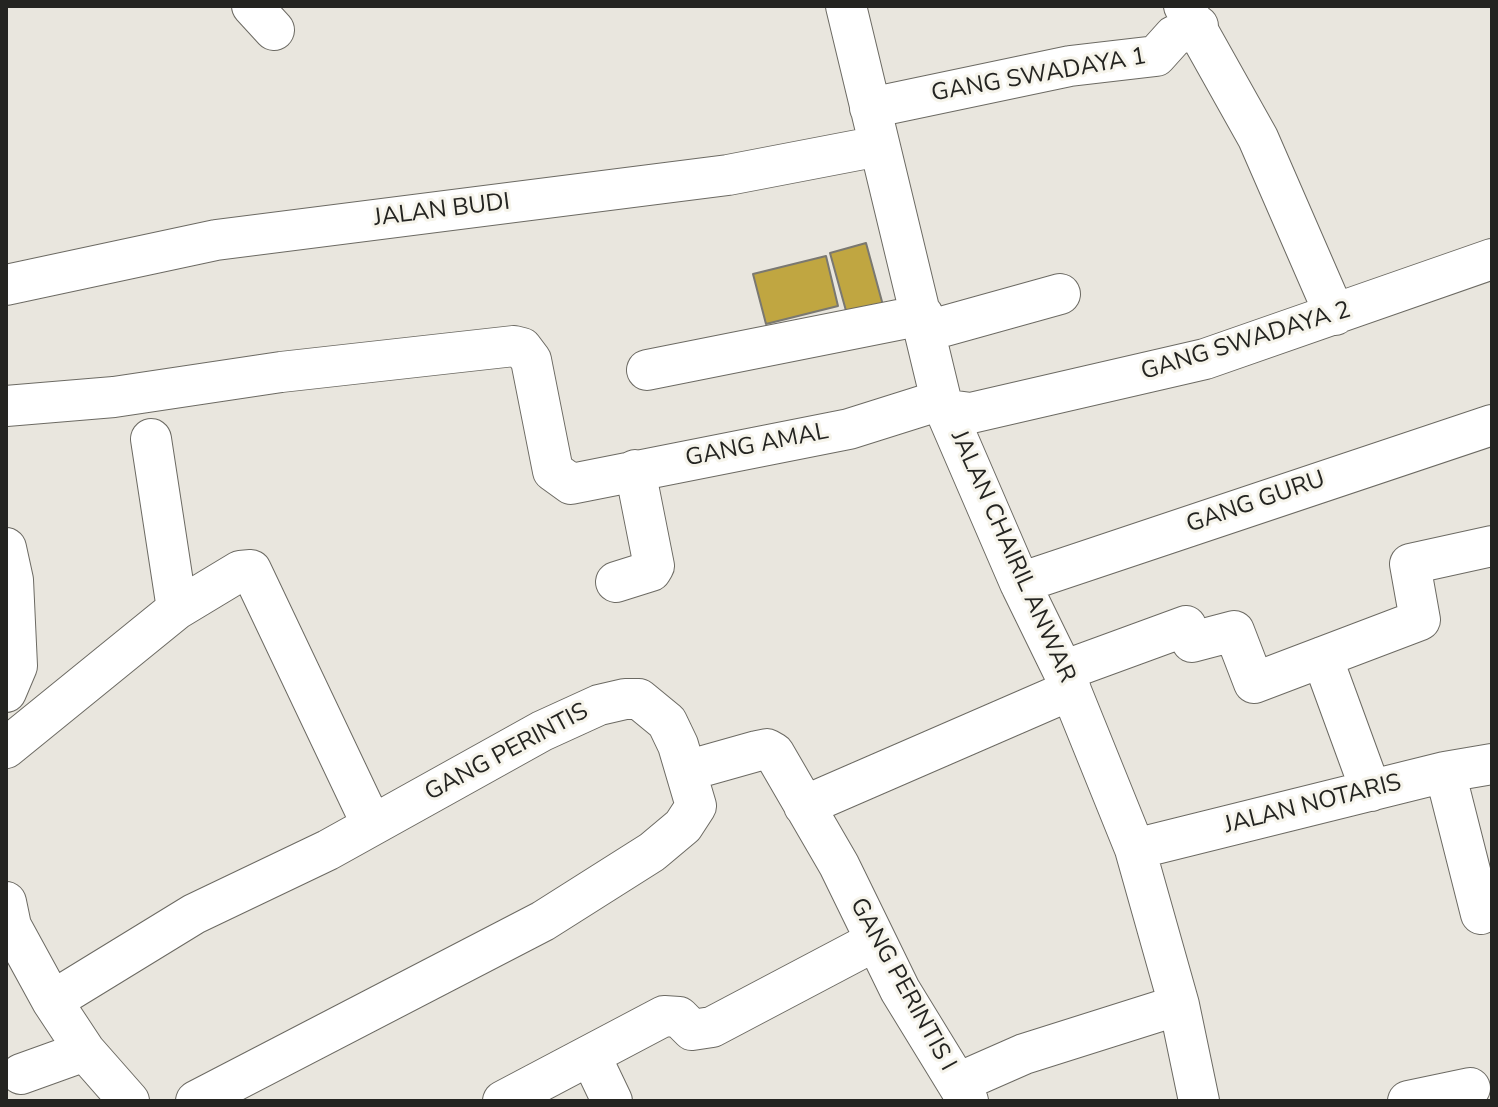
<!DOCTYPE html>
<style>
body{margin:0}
#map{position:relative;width:1498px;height:1107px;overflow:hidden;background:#e9e6de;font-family:"Nunito Sans",sans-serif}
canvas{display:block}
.frame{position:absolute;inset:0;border:8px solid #242421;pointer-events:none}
</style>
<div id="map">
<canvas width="1498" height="1107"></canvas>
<div class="frame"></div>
</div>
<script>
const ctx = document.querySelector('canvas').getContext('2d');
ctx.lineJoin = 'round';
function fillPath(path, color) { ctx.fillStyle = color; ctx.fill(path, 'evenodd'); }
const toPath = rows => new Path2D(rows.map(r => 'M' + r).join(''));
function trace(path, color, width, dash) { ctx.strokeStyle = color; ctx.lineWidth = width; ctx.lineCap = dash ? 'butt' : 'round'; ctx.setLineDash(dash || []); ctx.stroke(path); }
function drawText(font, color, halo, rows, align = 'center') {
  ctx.font = font + ' "Nunito Sans",sans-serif'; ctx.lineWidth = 6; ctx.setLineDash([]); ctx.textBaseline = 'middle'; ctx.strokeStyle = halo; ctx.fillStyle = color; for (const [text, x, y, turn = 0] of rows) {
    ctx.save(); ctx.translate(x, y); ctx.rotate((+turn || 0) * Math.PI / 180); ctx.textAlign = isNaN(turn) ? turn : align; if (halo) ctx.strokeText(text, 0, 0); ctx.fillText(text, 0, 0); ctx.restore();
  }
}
const building = toPath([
 [866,243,884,309,848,318,830,253,866,243],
 [826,256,838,306,766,324,753,274,826,256]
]);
fillPath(building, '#c0a641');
trace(building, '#7a7871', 2);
const minor = toPath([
 [252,6,274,30],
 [846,6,941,400,1020,583,1063,671,1135,849,1179,1005,1199,1101],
 [1184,6,1258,138,1335,315],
 [870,108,1070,66,1156,56,1174,36,1198,26],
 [6,285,216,240,728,175,879,146],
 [927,331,1060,294],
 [647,370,923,315],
 [6,406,114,397,281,372,514,346,522,348,531,360,553,471,571,484,849,429,941,400],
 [948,410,971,413,1205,359,1492,259],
 [151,439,177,609],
 [6,548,13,580,17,666,6,692],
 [616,582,651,571,654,566,635,470],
 [1020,583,1492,425],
 [1322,657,1371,791],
 [1063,671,1186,626,1192,642,1234,631,1254,683,1420,620,1410,564,1492,546],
 [6,748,177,609,240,571,251,570,372,825],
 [686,771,757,751,767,749,774,753,839,865,900,990,968,1101],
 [1445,772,1481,914],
 [804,806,1071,690],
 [1135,849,1445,772,1492,764],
 [6,902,11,926,52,1001,85,1051,129,1101],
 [52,1001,194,914,328,850,542,731,599,705,625,699,639,699,667,722,678,745,696,806,683,826,652,852,543,921,196,1101],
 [591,1057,612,1101],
 [21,1074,85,1051],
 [958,1083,1024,1054,1179,1005],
 [503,1101,664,1016,679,1017,692,1030,712,1027,875,941],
 [1408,1101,1470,1088]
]);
trace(minor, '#6c6a63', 42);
trace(minor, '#fff', 40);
drawText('24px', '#242421', '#f6f4eb', [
 ["GANG SWADAYA 1",1039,76,-10],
 ["JALAN BUDI",442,211,-7],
 ["GANG SWADAYA 2",1246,342,-17],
 ["GANG AMAL",757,446,-11],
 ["GANG GURU",1256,503,-19],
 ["JALAN CHAIRIL ANWAR",1012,557,66],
 ["GANG PERINTIS",507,753,-28],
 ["JALAN NOTARIS",1313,805,-14],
 ["GANG PERINTIS I",902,985,61]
]);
</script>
